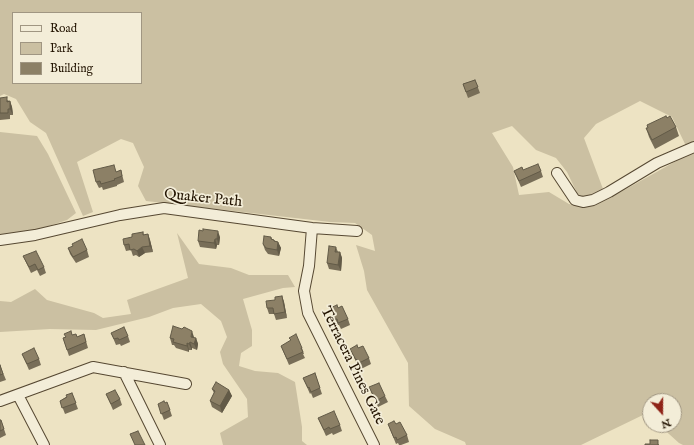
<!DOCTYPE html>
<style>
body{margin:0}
#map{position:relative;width:694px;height:445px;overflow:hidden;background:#ede3c3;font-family:"IM FELL English",serif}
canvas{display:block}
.legend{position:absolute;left:12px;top:12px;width:130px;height:72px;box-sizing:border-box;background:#f3edd8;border:1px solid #a09682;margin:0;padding:5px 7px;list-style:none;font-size:12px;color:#231402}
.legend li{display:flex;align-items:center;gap:8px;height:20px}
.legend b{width:20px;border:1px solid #a09682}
.north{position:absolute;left:642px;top:393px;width:40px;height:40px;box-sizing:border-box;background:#f3edd8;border:1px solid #a09682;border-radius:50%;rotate:159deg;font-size:11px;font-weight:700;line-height:16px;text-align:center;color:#231402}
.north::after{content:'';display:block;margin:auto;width:14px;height:18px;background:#8f2418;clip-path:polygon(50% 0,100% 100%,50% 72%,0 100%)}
</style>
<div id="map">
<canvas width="694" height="445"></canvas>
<ul class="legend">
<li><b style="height:5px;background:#f3edd8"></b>Road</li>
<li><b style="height:11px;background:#cbc0a2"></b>Park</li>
<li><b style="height:11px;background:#8c8066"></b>Building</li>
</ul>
<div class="north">N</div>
</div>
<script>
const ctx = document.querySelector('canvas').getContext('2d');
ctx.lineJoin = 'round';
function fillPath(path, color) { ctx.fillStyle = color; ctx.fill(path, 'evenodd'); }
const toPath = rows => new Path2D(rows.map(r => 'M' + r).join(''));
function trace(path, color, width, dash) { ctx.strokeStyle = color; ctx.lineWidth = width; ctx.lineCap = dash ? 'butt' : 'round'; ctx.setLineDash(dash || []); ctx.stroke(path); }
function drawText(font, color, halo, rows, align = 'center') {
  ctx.font = font + ' "IM FELL English",serif'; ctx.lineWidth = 3.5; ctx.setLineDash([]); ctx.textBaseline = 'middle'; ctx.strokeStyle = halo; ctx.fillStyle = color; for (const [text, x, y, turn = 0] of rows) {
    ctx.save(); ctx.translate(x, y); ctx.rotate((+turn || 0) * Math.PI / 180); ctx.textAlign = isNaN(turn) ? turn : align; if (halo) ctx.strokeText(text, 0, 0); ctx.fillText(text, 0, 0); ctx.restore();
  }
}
fillPath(toPath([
 [0,0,694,0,694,142,686,146,672,117,640,101,596,124,584,138,603,189,591,196,579,197,567,172,556,158,536,150,512,126,492,133,513,167,519,195,549,192,569,204,588,207,619,193,694,151,694,445,683,445,679,443,659,425,674,425,674,401,650,401,650,417,645,414,581,445,466,445,465,442,435,429,409,406,408,363,367,290,364,271,356,245,375,251,372,235,355,223,330,222,146,201,138,186,144,167,133,143,121,139,77,162,93,212,83,216,46,133,30,122,16,99,4,94,0,96],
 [13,13,141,13,141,83,13,83],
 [0,132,37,136,48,154,76,213,67,220,40,229,0,235],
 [177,233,199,264,231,268,249,275,288,275,295,287,283,288,243,299,252,330,252,346,241,353,239,366,255,371,278,373,295,382,302,427,302,441,307,445,223,445,220,433,248,417,247,399,223,364,220,352,227,337,221,321,201,304,173,308,149,317,96,330,50,329,0,332,0,301,11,302,35,289,47,300,94,313,103,318,131,314,127,300,188,278]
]), '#cbc0a2');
const minor = toPath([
 [557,173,575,200,583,202,593,200,609,192,657,163,694,147],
 [312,228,309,266,304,291,308,313,374,445],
 [0,240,35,235,120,215,164,208,312,228,357,231],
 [124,372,160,445],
 [18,395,44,445],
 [0,401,93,367,186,384]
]);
trace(minor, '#564832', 12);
trace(minor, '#f3edd8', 10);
fillPath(toPath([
 [475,80,480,93,468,98,463,84],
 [0,98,10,101,12,107,13,115,10,115,10,119,0,120],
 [676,127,679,136,655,149,649,137,646,128],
 [121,170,124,182,117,185,117,186,103,190,102,187,99,188,96,182],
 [523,170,541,171,543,177,521,187,514,171],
 [143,232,144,235,148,234,150,240,153,252,145,253,139,257,136,255,133,256,131,250,126,251,124,245,132,237],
 [220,237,219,245,217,245,216,249,200,247,198,241],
 [271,237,272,239,274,240,275,241,278,242,281,248,279,256,268,254,265,250,263,244],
 [336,247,338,252,340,252,342,258,341,271,329,269,327,263],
 [68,248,87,250,89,257,76,263,70,254],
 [23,256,44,267,46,273,40,276,37,270,31,273],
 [282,296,284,302,287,318,276,320,274,314,269,314,267,308,275,300],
 [330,308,338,308,348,319,350,325,341,329,339,325,338,325],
 [111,333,128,336,130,342,121,346,120,344,116,345],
 [84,334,88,348,69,356,63,338,72,335,77,337],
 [194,337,194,338,196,338,198,344,197,350,192,348,192,350,189,350,189,352,176,348,174,345,172,345,170,338],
 [281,346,302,348,304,354,303,354,305,358,289,365],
 [358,348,369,358,371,364,361,369,360,365,358,366,350,349],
 [22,354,39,359,41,365,29,370],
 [0,365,6,380,0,382],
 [315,373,322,394,313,398,311,393,310,394,303,378],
 [369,387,385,396,388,402,378,407],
 [212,389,229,390,232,396,222,413,212,407,210,401,214,393],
 [72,393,78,409,65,414,60,401],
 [106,394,120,399,122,405,113,410],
 [158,404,170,410,172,416,164,420],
 [318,418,340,425,342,431,333,435,332,433,326,436],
 [0,420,1,420,6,435,0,438],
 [388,424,407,435,409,442,401,445,399,445,398,443,396,444]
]), '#786e58');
fillPath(toPath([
 [10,101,12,107,13,115,10,109],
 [218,231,220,237,219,245,217,239],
 [148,234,150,240,153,252,150,246],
 [215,239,217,245,216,249,214,243],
 [278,242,281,248,279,256,277,250],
 [142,247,145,253,139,257,137,251],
 [340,252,342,258,341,271,338,265],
 [282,296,284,302,287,318,285,312],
 [192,331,194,337,193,343,191,337],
 [196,338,198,344,197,350,194,344],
 [190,342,192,348,192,350,189,344],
 [187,343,189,350,189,352,187,346],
 [229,390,232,396,222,413,220,406]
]), '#625a47');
const building = toPath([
 [475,80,478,87,466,92,463,84,475,80],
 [7,97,7,102,10,101,10,109,8,109,8,113,0,113,0,98,7,97],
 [666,116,667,118,670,116,676,127,652,140,646,128,648,128,647,125,666,116],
 [538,164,541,171,519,181,514,171,522,167,523,170,538,164],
 [114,165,116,172,121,170,122,176,114,179,115,180,101,184,100,181,96,182,93,170,114,165],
 [203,229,218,231,217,239,215,239,214,243,198,241,199,230,203,231,203,229],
 [143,232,143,235,148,234,150,246,142,247,137,251,134,249,130,250,129,244,124,245,123,239,132,237,132,234,143,232],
 [264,236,271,237,271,239,274,240,274,241,278,242,277,250,266,248,263,244,264,236],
 [82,239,87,250,73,257,68,248,73,246,72,244,82,239],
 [329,246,336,247,335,252,340,252,338,265,327,263,329,246],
 [36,251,44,267,38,270,35,264,29,267,23,256,36,251],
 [282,296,285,312,274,314,273,308,267,308,266,301,275,300,275,297,282,296],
 [337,305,338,308,342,306,348,319,338,323,337,319,335,319,330,308,337,305],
 [173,326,182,329,184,327,192,331,191,337,196,338,194,344,190,342,189,344,187,343,187,346,173,342,174,339,170,338,173,326],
 [124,327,128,336,119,340,118,338,114,339,111,333,124,327],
 [71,331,72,335,76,334,77,337,84,334,86,342,67,350,63,338,66,337,64,334,71,331],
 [296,334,302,348,301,348,303,352,287,359,281,346,291,340,289,338,296,334],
 [357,345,358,348,363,346,369,358,359,363,357,359,356,360,350,349,357,345],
 [34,348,39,359,27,364,22,354,34,348],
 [0,365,3,374,0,375,0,365],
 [315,373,320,388,311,392,309,387,308,388,303,378,315,373],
 [216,382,229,390,220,406,210,401,215,391,212,389,216,382],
 [379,383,385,396,376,401,369,387,379,383],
 [115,390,120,399,111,404,106,394,115,390],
 [72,393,76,403,62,408,60,401,67,397,66,395,72,393],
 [164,401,165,403,167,402,170,410,161,414,158,404,164,401],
 [334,411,340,425,330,429,329,427,324,430,318,418,334,411],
 [0,420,1,420,4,429,0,431,0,420],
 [394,421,396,424,400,422,407,435,397,440,396,437,394,438,388,424,394,421],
 [138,431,145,445,135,445,130,434,138,431],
 [650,440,658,440,658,445,659,445,645,445,645,444,650,444,650,440]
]);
fillPath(building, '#8c8066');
trace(building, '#625a47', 1);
drawText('15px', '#231402', '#f3edd8', [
 ["Quaker Path",203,199,6],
 ["Terracera Pines Gate",352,366,64]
]);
</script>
